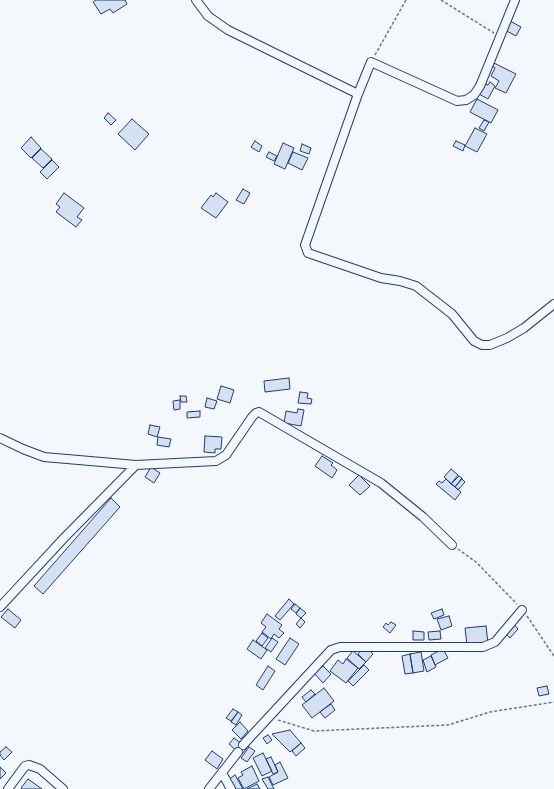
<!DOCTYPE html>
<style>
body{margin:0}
canvas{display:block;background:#f4f7fb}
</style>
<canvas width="554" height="789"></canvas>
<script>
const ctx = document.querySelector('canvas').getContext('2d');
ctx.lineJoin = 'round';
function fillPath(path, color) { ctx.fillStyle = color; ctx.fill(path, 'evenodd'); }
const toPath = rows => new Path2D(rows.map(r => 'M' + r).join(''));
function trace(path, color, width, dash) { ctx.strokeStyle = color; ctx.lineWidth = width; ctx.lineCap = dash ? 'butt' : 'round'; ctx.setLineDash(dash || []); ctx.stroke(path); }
const building = toPath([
 [96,0,125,0,127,4,113,13,110,9,101,14,93,2,96,0],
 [510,21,521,27,516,36,505,30,510,21],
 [494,63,516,74,506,93,495,88,499,81,491,76,495,68,492,66,494,63],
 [490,82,495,86,488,99,479,94,485,84,488,85,490,82],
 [477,99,498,110,491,123,470,112,477,99],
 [108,113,116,120,111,125,104,118,108,113],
 [132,119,149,134,135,150,118,134,132,119],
 [484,120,489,122,484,131,479,128,484,120],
 [475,128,487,134,477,152,465,146,475,128],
 [31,137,41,148,31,158,21,148,31,137],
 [255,141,262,146,259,152,251,147,255,141],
 [456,141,465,145,463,151,453,146,456,141],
 [283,143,294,148,285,169,274,164,283,143],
 [302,144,311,148,309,154,300,151,302,144],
 [41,149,52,159,43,168,32,158,41,149],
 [269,152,277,156,274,161,266,157,269,152],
 [293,152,308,158,302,170,288,163,293,152],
 [52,160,59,167,47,179,40,172,52,160],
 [243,189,250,193,244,204,236,200,243,189],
 [64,193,84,208,77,217,82,220,76,227,56,212,60,207,56,204,64,193],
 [216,193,228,202,216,218,201,208,211,195,213,197,216,193],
 [289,378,290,389,265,392,264,381,289,378],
 [221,386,234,390,230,403,217,399,221,386],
 [300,392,308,393,307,398,312,399,311,404,298,403,300,392],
 [180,396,186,396,187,402,181,402,180,396],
 [207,398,217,401,214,409,205,407,207,398],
 [180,400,180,409,174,410,173,401,180,400],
 [298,409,304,410,301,426,284,423,286,411,297,413,298,409],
 [200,411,200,417,187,418,187,412,200,411],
 [150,425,160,427,157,437,148,434,150,425],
 [205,436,222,437,221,449,215,449,215,453,204,452,205,436],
 [158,437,171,439,169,447,157,445,158,437],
 [322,456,333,463,331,465,337,470,332,478,315,466,322,456],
 [151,467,160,473,154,483,145,477,151,467],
 [451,469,458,475,451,484,444,477,451,469],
 [359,475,370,486,360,495,349,485,359,475],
 [459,476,462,478,455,487,451,484,459,476],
 [446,479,461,492,455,500,436,484,439,481,442,483,446,479],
 [462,479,465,482,458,490,455,487,462,479],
 [111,498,120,507,43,594,34,586,111,498],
 [289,599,294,604,280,620,275,616,289,599],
 [295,604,300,608,296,613,291,609,295,604],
 [300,608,306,613,301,618,296,614,300,608],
 [8,609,21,620,15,628,1,617,8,609],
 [442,609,444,615,434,619,431,613,442,609],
 [267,614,282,625,279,629,284,633,279,638,274,634,271,639,262,632,266,627,261,623,267,614],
 [449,616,452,626,441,630,437,619,449,616],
 [301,618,305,622,300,628,296,624,301,618],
 [391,622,396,625,390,633,383,627,386,623,388,625,391,622],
 [513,623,518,629,510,638,504,632,513,623],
 [486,626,488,643,467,645,465,628,486,626],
 [413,631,424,632,424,640,413,640,413,631],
 [440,631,441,639,429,640,428,632,440,631],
 [262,633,268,638,262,646,256,641,262,633],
 [272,638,278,642,271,652,265,648,272,638],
 [290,638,299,644,285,665,276,659,290,638],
 [253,640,267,650,261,659,247,649,253,640],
 [362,649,365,652,368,649,373,654,366,662,358,654,362,649],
 [443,649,448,658,435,665,431,655,443,649],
 [353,651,366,662,359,669,347,658,353,651],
 [421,652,424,671,413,673,410,654,421,652],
 [410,654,413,673,405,674,402,656,410,654],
 [431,656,436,667,427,672,423,660,431,656],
 [346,659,358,668,346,683,330,671,338,660,343,664,346,659],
 [364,665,369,670,353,686,348,681,364,665],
 [268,666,275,671,263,690,256,685,268,666],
 [323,666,331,674,323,683,314,673,323,666],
 [547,686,549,694,539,696,537,688,547,686],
 [324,688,334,701,312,718,302,705,324,688],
 [311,690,315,694,306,702,302,697,311,690],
 [331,704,335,710,325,718,320,712,331,704],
 [233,709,238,712,231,721,226,718,233,709],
 [238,712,242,715,236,725,231,722,238,712],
 [240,722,248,731,241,739,232,730,240,722],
 [290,730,301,743,290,752,272,734,290,730],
 [268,735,272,740,267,744,263,738,268,735],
 [234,738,247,748,241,755,229,744,234,738],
 [301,743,305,748,296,756,292,751,301,743],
 [6,747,12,752,4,760,0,755,0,752,6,747],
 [249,747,255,751,247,762,241,758,249,747],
 [212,751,223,759,217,769,205,760,212,751],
 [263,753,272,771,262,776,253,758,263,753],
 [271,757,278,772,273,774,266,759,271,757],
 [280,762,288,778,273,785,269,777,278,772,275,765,280,762],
 [252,766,259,781,244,789,238,778,243,775,241,772,252,766],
 [0,767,6,773,0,779,0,767],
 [235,775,243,789,233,789,228,780,235,775],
 [268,777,274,789,268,789,262,779,268,777],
 [28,779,42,789,22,789,21,788,28,779],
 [257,784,260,789,247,789,257,784]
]);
fillPath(building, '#d5e0f0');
trace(building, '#1d3f73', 1);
const minor = toPath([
 [196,0,208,16,228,30,358,94,371,62,457,101,466,100,474,95,480,86,515,0],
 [358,94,305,245,308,253,381,278,400,281,416,286,452,314,474,341,482,345,490,345,507,338,524,328,554,304],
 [0,438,23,449,44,457,136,465,216,461,226,455,252,417,256,413,259,412,381,483,423,517,452,545],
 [0,607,64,538,136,465],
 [243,745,331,650,340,647,483,647,495,642,522,610],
 [222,773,231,789],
 [8,789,25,766,29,765,40,769,63,789],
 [209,789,238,752]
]);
trace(minor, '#1d3f73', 10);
trace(toPath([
 [441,0,494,33],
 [375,55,406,0],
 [458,549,476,562,517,604],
 [527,616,554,656],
 [278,720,314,731,448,725,490,712,554,702]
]), '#5e769c', 1.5, [3, 2]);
trace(minor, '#f4f7fb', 8);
</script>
